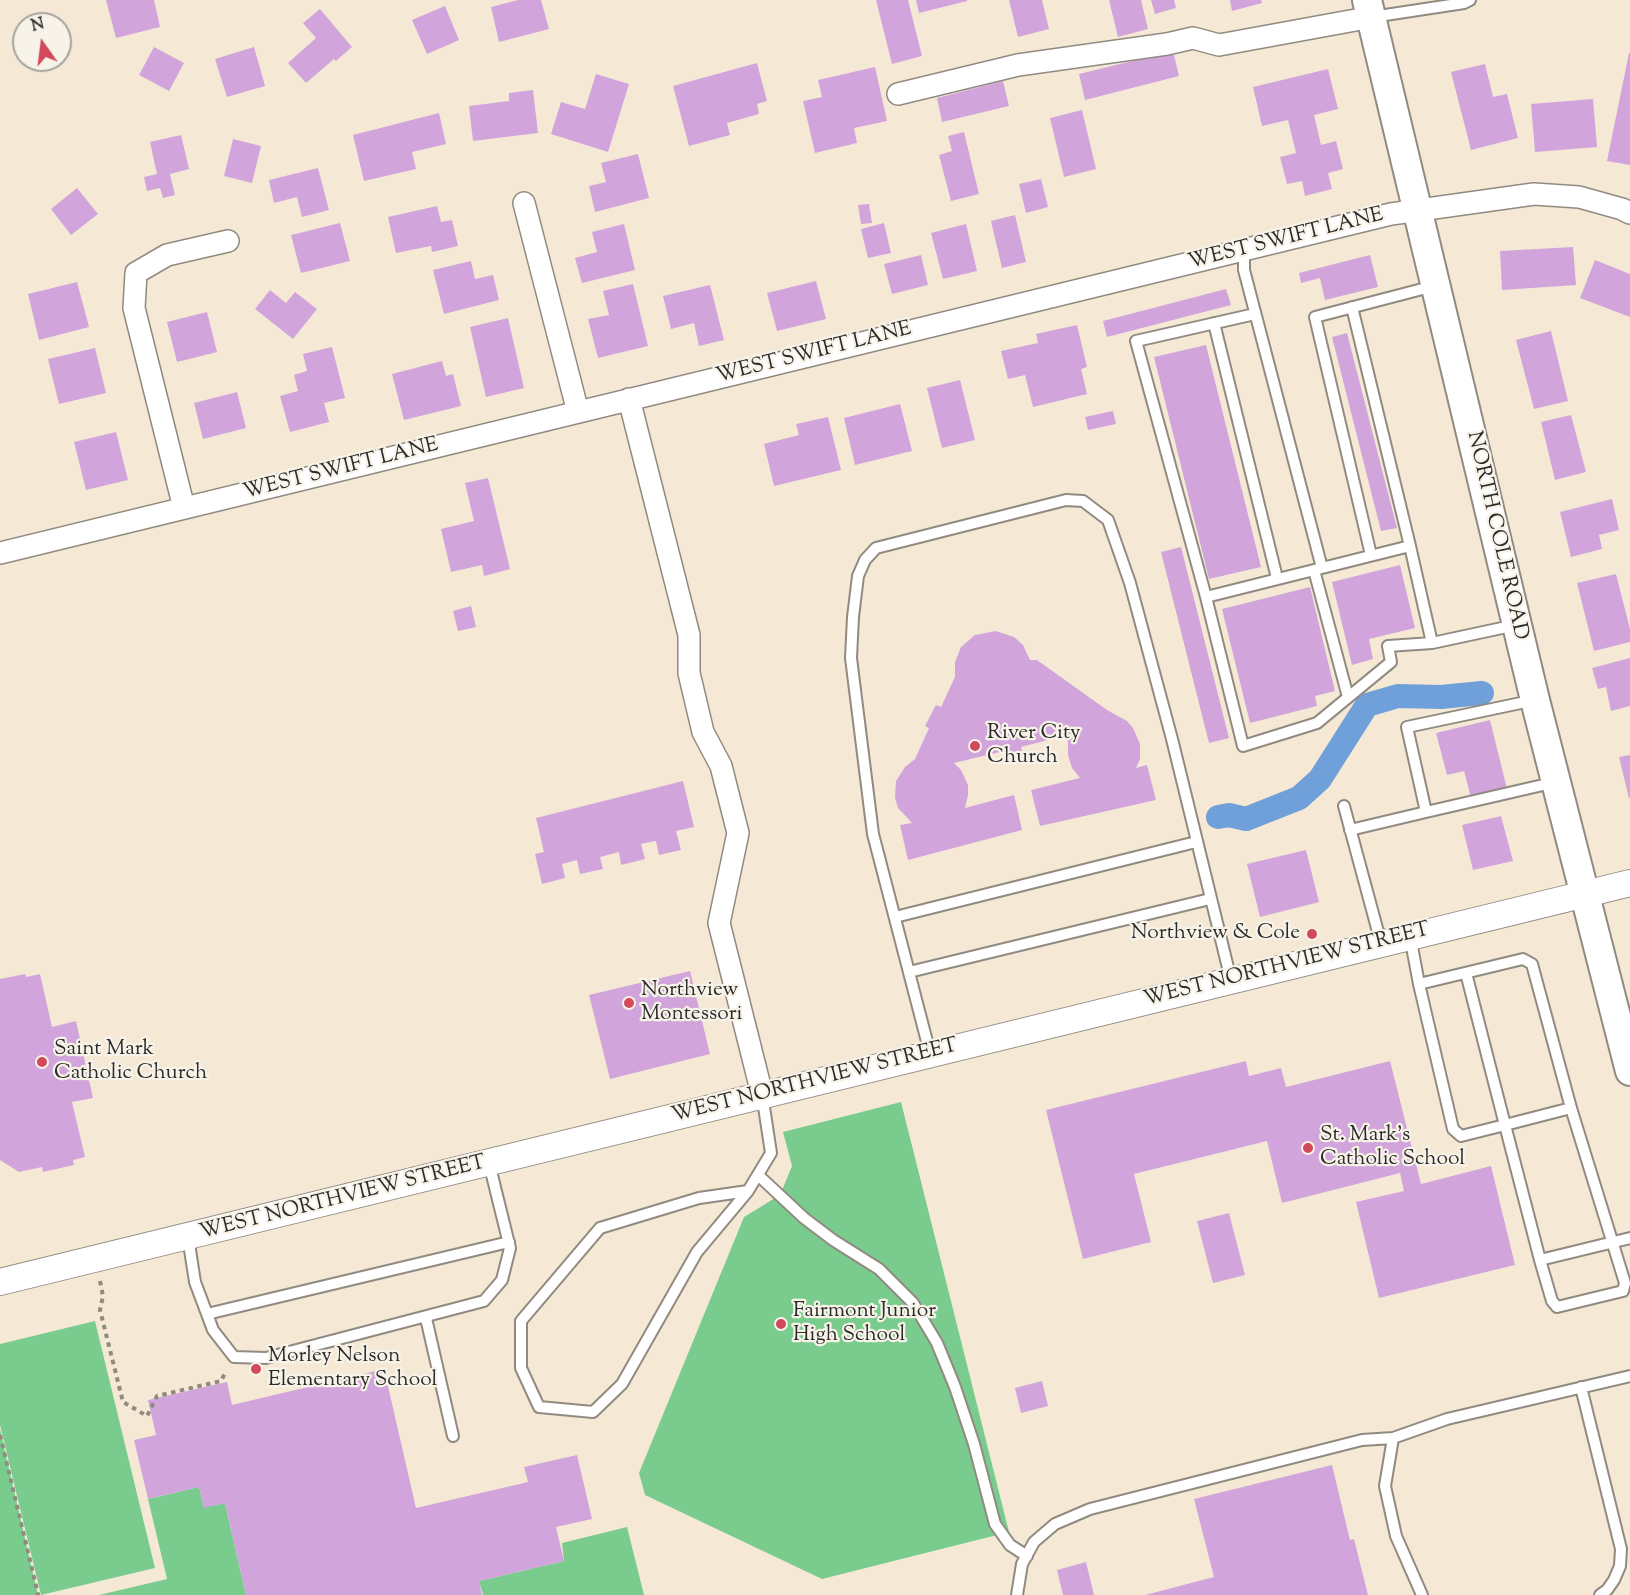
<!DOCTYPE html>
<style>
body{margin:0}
#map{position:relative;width:1630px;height:1595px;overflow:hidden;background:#f5e9d6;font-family:"Sorts Mill Goudy",serif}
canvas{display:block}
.north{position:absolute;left:12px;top:12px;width:60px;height:60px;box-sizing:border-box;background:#f7f3e8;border:2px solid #a5a39c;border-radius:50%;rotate:346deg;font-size:16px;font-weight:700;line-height:24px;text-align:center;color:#2b2b2b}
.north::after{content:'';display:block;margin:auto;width:21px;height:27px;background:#d1495b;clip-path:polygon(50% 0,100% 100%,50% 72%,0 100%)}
</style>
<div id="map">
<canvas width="1630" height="1595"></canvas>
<div class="north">N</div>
</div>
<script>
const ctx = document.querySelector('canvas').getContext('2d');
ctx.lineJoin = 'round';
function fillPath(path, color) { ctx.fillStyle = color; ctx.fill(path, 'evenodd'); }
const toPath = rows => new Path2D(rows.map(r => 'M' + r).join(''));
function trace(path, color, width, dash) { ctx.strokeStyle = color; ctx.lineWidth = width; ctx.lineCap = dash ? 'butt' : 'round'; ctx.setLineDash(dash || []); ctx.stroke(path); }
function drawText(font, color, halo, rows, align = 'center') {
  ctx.font = font + ' "Sorts Mill Goudy",serif'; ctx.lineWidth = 4.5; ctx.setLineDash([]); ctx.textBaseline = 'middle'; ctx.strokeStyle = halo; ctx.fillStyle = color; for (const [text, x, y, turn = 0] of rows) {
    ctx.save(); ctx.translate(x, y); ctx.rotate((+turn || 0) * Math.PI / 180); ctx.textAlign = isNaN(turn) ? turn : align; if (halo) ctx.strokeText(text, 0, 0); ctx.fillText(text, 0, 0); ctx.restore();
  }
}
fillPath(toPath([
 [901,1102,1009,1532,822,1579,645,1495,639,1473,744,1217,780,1195,792,1166,783,1132],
 [95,1321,155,1568,41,1595,0,1425,0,1344],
 [0,1429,38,1595,0,1595],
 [199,1487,204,1507,225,1503,246,1595,99,1595,167,1579,148,1499],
 [627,1527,644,1595,483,1595,479,1581,564,1561,562,1543]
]), '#7acc8e');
trace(toPath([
 [1218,817,1229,815,1246,819,1299,798,1320,779,1367,705,1398,696,1441,697,1482,693]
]), '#6fa0da', 24);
fillPath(toPath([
 [106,0,154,0,160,27,116,38],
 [518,0,541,0,549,29,499,42,491,7],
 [876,0,908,0,922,56,892,64],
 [916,0,967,0,967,1,919,13],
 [1009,0,1042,0,1049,29,1018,37],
 [1109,0,1141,0,1148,29,1118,37],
 [1151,0,1174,0,1176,8,1155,14],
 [1230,0,1261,0,1262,3,1232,11],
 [445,6,459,40,427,54,412,20],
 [320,9,352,47,336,61,334,59,306,83,288,63,316,38,303,23],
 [154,47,184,63,169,91,139,75],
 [254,47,265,86,227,97,215,59],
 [1173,51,1179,76,1085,100,1079,74],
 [1629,53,1630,53,1630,165,1607,161],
 [757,63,767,101,757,104,759,114,727,123,730,135,689,146,673,86],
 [1485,64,1493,97,1507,94,1518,138,1471,150,1451,72],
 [875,67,887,121,854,128,857,143,815,153,803,101,822,97,818,80],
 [1328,69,1338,109,1314,115,1321,145,1336,141,1343,169,1328,173,1332,189,1305,196,1302,181,1287,184,1280,157,1296,153,1288,120,1262,126,1253,87],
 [596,74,629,84,608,152,551,134,561,102,585,109],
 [1003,81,1009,106,942,122,937,98],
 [533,90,538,133,473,141,469,106,509,101,509,93],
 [1593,99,1597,147,1535,152,1531,104],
 [1082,110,1096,169,1064,177,1050,118],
 [439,113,446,144,412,152,416,169,364,181,353,135],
 [964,132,979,194,951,201,939,155,952,151,948,136],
 [181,135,189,169,170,174,175,195,163,198,160,188,147,191,144,177,157,174,150,142],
 [233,139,261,146,252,183,224,176],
 [638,154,649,198,595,212,589,186,606,182,601,163],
 [318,168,329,210,302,217,297,197,274,203,269,180],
 [1041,179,1048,207,1026,213,1019,184],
 [77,188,98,214,71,235,51,209],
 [869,204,872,223,861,224,858,205],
 [437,206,441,222,452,220,458,246,432,252,431,246,396,253,388,217],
 [1015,215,1026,262,1002,268,991,221],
 [340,223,350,261,301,273,291,235],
 [884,223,891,253,868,258,861,229],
 [624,224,635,270,582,283,575,258,597,252,592,232],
 [966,224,977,271,943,279,931,233],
 [1573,247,1576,285,1502,290,1500,251],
 [921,255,928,285,892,294,884,264],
 [1370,255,1378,287,1325,300,1320,278,1301,283,1299,273],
 [1595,260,1630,274,1630,317,1580,298],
 [471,261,475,279,493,275,499,300,444,314,433,270],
 [816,281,826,319,777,331,767,293],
 [77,282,89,327,39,340,28,294],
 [633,284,648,346,598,358,588,319,609,315,603,291],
 [710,285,724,340,699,346,694,323,671,329,663,296],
 [1226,289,1231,305,1107,337,1103,321],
 [270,290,286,303,295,292,317,309,293,339,255,309],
 [207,312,217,352,177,362,167,322],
 [508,318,524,388,486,397,470,327],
 [1077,325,1087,367,1081,369,1087,394,1033,407,1025,375,1008,379,1001,351,1038,343,1036,334],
 [1551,331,1568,401,1534,409,1516,340],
 [1347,333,1397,528,1381,531,1332,337],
 [1206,345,1261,567,1209,579,1154,357],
 [332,347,345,398,324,403,329,422,290,432,280,396,298,391,294,375,307,371,303,354],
 [95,348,106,393,59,404,48,359],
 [442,361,446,376,453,374,461,406,404,420,392,374],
 [960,380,975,440,942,448,927,388],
 [237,392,246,428,203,439,194,403],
 [900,404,912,451,855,465,844,418],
 [1113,411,1116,424,1088,430,1085,417],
 [1571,415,1586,472,1555,480,1541,422],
 [828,417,841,470,774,486,764,444,799,435,796,424],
 [116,432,128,480,86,490,74,442],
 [488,478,510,569,484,576,482,565,451,572,441,529,474,521,465,483],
 [1612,499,1619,530,1599,535,1602,549,1571,557,1560,512],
 [1181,547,1229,738,1209,743,1161,552],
 [1400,565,1415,628,1369,639,1373,659,1352,665,1332,582],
 [1616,574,1630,629,1630,642,1594,651,1577,583],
 [1310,587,1335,691,1315,696,1317,706,1250,723,1222,609],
 [471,606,476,627,458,631,453,611],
 [996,631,1014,637,1023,645,1030,660,1037,660,1107,710,1127,721,1133,728,1140,744,1140,759,1136,768,1147,765,1156,800,1040,826,1031,790,1080,778,1072,768,1068,755,1068,741,1071,734,1021,747,1022,751,1005,755,1004,751,954,763,961,770,968,785,968,795,965,808,1014,795,1022,830,908,860,900,825,912,823,898,808,895,798,896,781,905,767,915,759,929,728,925,726,936,705,941,707,955,677,955,662,961,647,975,635],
 [1630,658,1630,706,1611,711,1606,687,1598,689,1592,668],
 [1490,720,1507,789,1471,798,1464,771,1447,775,1436,733],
 [1630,755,1630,798,1629,798,1619,757],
 [683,781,694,827,676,831,681,850,659,855,656,841,641,844,645,859,621,865,619,852,600,857,603,869,580,874,577,860,562,864,565,878,542,884,535,854,544,852,536,818],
 [1501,816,1513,861,1473,870,1462,825],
 [1306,850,1319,902,1260,917,1247,864],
 [690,971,710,1054,610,1079,589,995],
 [25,974,26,977,40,974,52,1027,76,1021,93,1098,72,1102,85,1157,73,1160,74,1165,43,1172,42,1167,19,1172,0,1160,0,979],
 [1246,1061,1249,1076,1281,1068,1286,1087,1390,1061,1421,1184,1491,1166,1515,1265,1379,1298,1356,1202,1404,1191,1400,1173,1282,1203,1267,1141,1134,1174,1151,1242,1083,1259,1046,1110],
 [1229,1213,1245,1275,1213,1283,1197,1221],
 [384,1369,416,1508,528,1482,524,1467,577,1455,592,1519,556,1527,564,1561,479,1581,482,1595,246,1595,225,1503,204,1508,199,1487,148,1499,134,1440,156,1435,148,1400,227,1382,232,1405],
 [1042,1381,1048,1406,1021,1413,1015,1388],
 [1332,1465,1350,1540,1354,1539,1368,1595,1145,1595,1214,1577,1194,1499],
 [1086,1562,1094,1595,1063,1595,1057,1570]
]), '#d1a5dc');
const service = toPath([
 [1372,17,1464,3,1470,0],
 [1244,250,1244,270,1322,568,1410,546,1432,643,1516,625],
 [1352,307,1410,546],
 [1255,314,1136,341,1206,597,1322,568],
 [1214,323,1277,578],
 [1371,555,1315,317,1434,286],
 [1314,570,1348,697],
 [1206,597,1243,746,1317,723,1391,662,1388,646,1432,643],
 [1535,700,1407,727,1426,812,1556,782],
 [1344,806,1381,943],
 [1350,830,1426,812],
 [895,917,1196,842],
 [1410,936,1419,984,1523,959,1532,964,1571,1108,1625,1283,1623,1291,1557,1307,1552,1301,1540,1260],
 [909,972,1210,899],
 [1466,973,1505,1125,1571,1108],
 [1419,984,1453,1129,1461,1136,1505,1125,1540,1260,1630,1238],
 [930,1053,873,834,851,658,853,617,858,576,865,560,876,548,1066,500,1083,501,1108,520,1130,583,1172,739,1231,980],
 [758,1175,804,1218,833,1240,879,1269,913,1303,937,1343,955,1387,974,1444,995,1524,1010,1545,1027,1556],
 [748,1191,699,1198,600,1228,521,1321,521,1368,539,1407,593,1412,622,1384,697,1252,748,1191,771,1153,762,1094],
 [188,1237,195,1282,213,1330,234,1357,266,1358,484,1301,502,1280,510,1248,489,1163],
 [207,1314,509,1242],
 [426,1318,453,1436],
 [1581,1387,1621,1549,1620,1566,1614,1580,1607,1590,1600,1595],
 [1017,1595,1022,1564,1034,1542,1055,1524,1090,1509,1362,1440,1393,1438],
 [1422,1595,1396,1536,1385,1486,1393,1438,1447,1419,1630,1376]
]);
const minor = toPath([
 [898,94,1018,65,1167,44,1193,38,1219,45,1372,17],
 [524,203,578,412],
 [629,399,689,635,689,673,703,732,721,766,738,833,719,923,762,1094],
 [184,508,134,308,136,273,167,255,228,241],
 [0,553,1391,214,1534,194,1579,197,1622,209,1630,213]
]);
const tertiary = toPath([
 [0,1282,1630,883]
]);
const secondary = toPath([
 [1367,0,1535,700,1630,1071]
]);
trace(service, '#908a80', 14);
trace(minor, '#908a80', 24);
trace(tertiary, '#908a80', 28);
trace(secondary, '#908a80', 32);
trace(toPath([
 [100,1281,103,1296,100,1310,123,1402,147,1416,157,1396,221,1381,225,1373],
 [0,1435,38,1594,36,1595]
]), '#908a80', 4, [4.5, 4.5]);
trace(service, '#fff', 10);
trace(minor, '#fff', 21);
trace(tertiary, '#fff', 26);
trace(secondary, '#fff', 28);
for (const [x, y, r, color] of [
 [975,746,6,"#d1495b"],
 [1312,934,6,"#d1495b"],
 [629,1003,6,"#d1495b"],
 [42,1062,6,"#d1495b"],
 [1308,1148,6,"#d1495b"],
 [781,1324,6,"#d1495b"],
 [256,1369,6,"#d1495b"]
]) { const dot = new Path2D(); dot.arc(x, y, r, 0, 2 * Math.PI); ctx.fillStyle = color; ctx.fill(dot); trace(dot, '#f7f3e8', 2); }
drawText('21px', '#2b2b2b', '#f7f3e8', [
 ["WEST SWIFT LANE",1286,240,-14],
 ["WEST SWIFT LANE",814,354,-14],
 ["WEST SWIFT LANE",341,470,-14],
 ["NORTH COLE ROAD",1496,536,77],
 ["WEST NORTHVIEW STREET",1287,966,-14],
 ["WEST NORTHVIEW STREET",815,1082,-14],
 ["WEST NORTHVIEW STREET",343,1199,-14]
]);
drawText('21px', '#2b2b2b', '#f7f3e8', [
 ["River City",987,734],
 ["Church",987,758],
 ["Northview & Cole",1300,934,"right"],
 ["Northview",641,991],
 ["Montessori",641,1015],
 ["Saint Mark",54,1050],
 ["Catholic Church",54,1074],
 ["St. Mark's",1320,1136],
 ["Catholic School",1320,1160],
 ["Fairmont Junior",793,1312],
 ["High School",793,1336],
 ["Morley Nelson",268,1357],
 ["Elementary School",268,1381]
], 'left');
</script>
